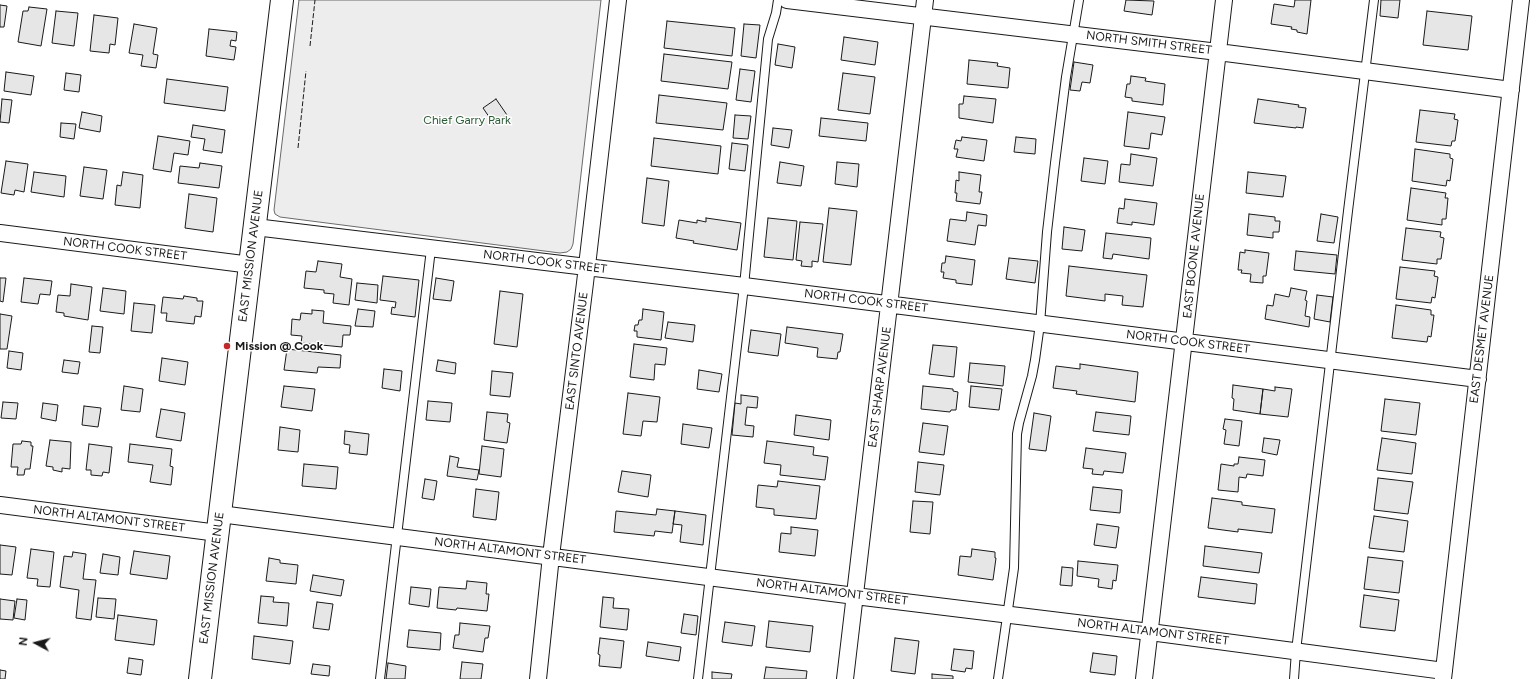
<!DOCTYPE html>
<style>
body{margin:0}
#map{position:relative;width:1540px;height:679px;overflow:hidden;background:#fff;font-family:Figtree,sans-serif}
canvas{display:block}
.north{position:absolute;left:16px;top:623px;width:40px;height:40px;-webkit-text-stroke:3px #fff;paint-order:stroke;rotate:277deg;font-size:11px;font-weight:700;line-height:16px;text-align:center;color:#1a1a1a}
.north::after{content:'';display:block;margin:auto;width:14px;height:18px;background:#1a1a1a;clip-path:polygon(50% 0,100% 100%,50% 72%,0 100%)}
</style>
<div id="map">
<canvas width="1540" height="679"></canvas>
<div class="north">N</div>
</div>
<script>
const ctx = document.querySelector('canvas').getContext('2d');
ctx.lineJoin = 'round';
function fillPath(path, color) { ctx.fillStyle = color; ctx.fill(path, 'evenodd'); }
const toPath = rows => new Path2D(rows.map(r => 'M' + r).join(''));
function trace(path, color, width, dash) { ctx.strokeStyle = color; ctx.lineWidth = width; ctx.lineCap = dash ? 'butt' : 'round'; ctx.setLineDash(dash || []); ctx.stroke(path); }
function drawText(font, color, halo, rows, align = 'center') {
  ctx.font = font + ' Figtree,sans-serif'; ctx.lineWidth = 3; ctx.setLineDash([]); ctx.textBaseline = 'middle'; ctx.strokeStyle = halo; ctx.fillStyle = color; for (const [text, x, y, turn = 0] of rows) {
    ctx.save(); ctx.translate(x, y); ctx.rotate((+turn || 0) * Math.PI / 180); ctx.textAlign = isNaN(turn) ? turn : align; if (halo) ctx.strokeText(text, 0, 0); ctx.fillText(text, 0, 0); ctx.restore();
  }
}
const built = toPath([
 [299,0,601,0,573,244,571,249,567,252,560,253,280,217,275,214,274,210,299,0]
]);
fillPath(built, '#ededed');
trace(built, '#6a6a6a', 1);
const building = toPath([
 [1126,0,1154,1,1152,15,1124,11,1126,0],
 [1295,0,1311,0,1307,34,1297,32,1297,30,1291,29,1292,27,1271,24,1274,4,1294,7,1295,0],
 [1381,0,1400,0,1398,18,1380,16,1381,0],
 [0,5,7,6,4,27,0,27,0,5],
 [29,7,47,9,41,46,18,42,23,11,28,11,29,7],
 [56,11,78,13,74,46,52,43,56,11],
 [1427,11,1472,16,1468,50,1423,45,1427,11],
 [94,15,118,18,115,45,110,44,109,53,90,51,94,15],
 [667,21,735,28,732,56,664,48,667,21],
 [134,24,157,28,153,54,158,55,156,68,141,66,143,55,129,53,134,24],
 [744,24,760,25,756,58,741,56,744,24],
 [209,29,237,32,236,41,231,40,230,46,236,47,234,60,206,56,209,29],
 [844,37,878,42,875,65,841,60,844,37],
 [778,44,795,47,792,68,775,65,778,44],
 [664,54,732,62,728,89,661,81,664,54],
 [969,60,998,63,997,66,1010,68,1008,88,967,84,969,60],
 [1074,62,1093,65,1090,83,1082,82,1080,91,1070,90,1074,62],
 [740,69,755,71,751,102,736,100,740,69],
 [6,72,34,76,31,95,4,91,6,72],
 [66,73,81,75,79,92,64,90,66,73],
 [843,73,875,77,870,114,838,110,843,73],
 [1131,76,1146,78,1145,81,1165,84,1163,105,1132,101,1132,98,1125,97,1127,84,1130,84,1131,76],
 [167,79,228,87,225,111,164,103,167,79],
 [659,95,727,103,723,130,656,123,659,95],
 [964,96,996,99,993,123,959,118,959,104,963,104,964,96],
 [2,99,12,100,9,123,0,122,2,99],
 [496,99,507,115,494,124,483,108,496,99],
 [1258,99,1299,105,1298,107,1306,108,1303,128,1296,127,1296,128,1254,123,1258,99],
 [1420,110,1455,114,1454,119,1458,120,1455,141,1452,141,1451,146,1416,142,1420,110],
 [82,112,102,116,100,132,79,128,82,112],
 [1128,112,1165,117,1162,135,1151,133,1149,149,1124,146,1128,112],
 [735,115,751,116,748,139,733,138,735,115],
 [821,118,868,123,866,141,819,136,821,118],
 [61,123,76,124,74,139,60,137,61,123],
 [193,125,225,130,222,153,203,150,205,139,191,137,193,125],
 [773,128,792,130,789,148,771,145,773,128],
 [158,136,190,141,188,155,174,153,171,172,153,169,158,136],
 [962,137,987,140,984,161,956,157,958,149,954,149,956,140,961,141,962,137],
 [1016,137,1036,139,1035,154,1014,152,1016,137],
 [654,138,721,146,718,174,651,166,654,138],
 [732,143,748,145,745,171,729,169,732,143],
 [1415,149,1450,154,1450,158,1453,159,1450,181,1447,180,1446,186,1412,181,1415,149],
 [1131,154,1157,158,1153,186,1119,182,1121,164,1130,165,1131,154],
 [1084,158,1108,161,1105,184,1081,181,1084,158],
 [6,161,28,164,24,192,15,190,14,195,1,193,6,161],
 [780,162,804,166,801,186,777,183,780,162],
 [837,162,859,164,857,187,835,184,837,162],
 [200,163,222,166,219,188,178,183,180,166,199,168,200,163],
 [84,167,107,170,103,199,80,196,84,167],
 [34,172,66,176,64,197,31,192,34,172],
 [123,172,143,175,140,208,115,205,117,185,121,186,123,172],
 [959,172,981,175,979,192,982,192,980,204,956,201,957,193,955,193,956,180,959,181,959,172],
 [1248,172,1286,176,1283,197,1246,193,1248,172],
 [647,178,669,181,664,226,642,223,647,178],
 [1411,188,1446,193,1445,198,1448,198,1446,219,1442,219,1442,225,1407,220,1411,188],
 [189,194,217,198,213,232,185,228,189,194],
 [1125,199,1157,203,1154,225,1132,222,1132,225,1117,223,1119,208,1124,209,1125,199],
 [829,208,857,211,851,265,823,262,829,208],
 [967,212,987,215,986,226,978,225,975,245,947,241,950,219,966,221,967,212],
 [1249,214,1275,217,1275,221,1280,221,1279,232,1273,232,1273,238,1247,235,1249,214],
 [1321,214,1338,217,1334,243,1317,241,1321,214],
 [706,218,741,223,737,250,693,243,694,241,676,238,679,220,697,223,697,220,706,222,706,218],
 [768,218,797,221,793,260,764,257,768,218],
 [800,222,823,224,818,262,812,261,812,267,801,266,802,261,796,260,800,222],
 [1064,227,1085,230,1082,251,1062,249,1064,227],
 [1406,228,1441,232,1440,237,1444,238,1441,259,1437,259,1437,264,1402,260,1406,228],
 [1106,233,1151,238,1149,259,1113,254,1112,259,1103,258,1106,233],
 [1245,250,1269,253,1266,276,1263,276,1263,283,1250,282,1251,274,1241,273,1242,270,1238,270,1240,252,1245,253,1245,250],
 [1296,251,1337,255,1335,274,1294,270,1296,251],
 [946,256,975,260,972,285,956,283,956,280,943,278,944,272,941,272,942,263,945,263,946,256],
 [1009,258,1038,261,1035,283,1006,279,1009,258],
 [318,261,342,264,340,277,352,279,349,305,333,303,334,294,324,293,324,290,304,288,306,271,316,272,318,261],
 [1069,266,1147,275,1143,307,1122,305,1123,296,1105,294,1105,301,1066,296,1069,266],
 [1400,267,1435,271,1434,276,1438,277,1435,298,1432,297,1431,303,1396,299,1400,267],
 [383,276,419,280,415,317,391,314,392,307,395,308,396,302,380,300,383,276],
 [0,278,6,278,3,302,0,301,0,278],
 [24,278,52,281,50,295,40,294,38,304,21,302,24,278],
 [436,278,454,281,451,301,433,299,436,278],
 [357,283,378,285,377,303,355,300,357,283],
 [71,284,92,287,88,320,64,316,64,313,56,312,58,295,70,296,71,284],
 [103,288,126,291,124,314,100,311,103,288],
 [1291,288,1307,291,1305,300,1307,301,1305,316,1310,317,1309,327,1265,319,1267,305,1273,306,1275,294,1289,297,1291,288],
 [500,291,523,294,517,347,494,344,500,291],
 [1317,295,1333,297,1330,322,1314,319,1317,295],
 [184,296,197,298,197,301,203,301,201,317,195,316,194,324,166,321,167,313,161,313,163,297,183,299,184,296],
 [134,303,155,305,152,333,131,331,134,303],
 [1396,305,1431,310,1431,315,1434,315,1431,337,1428,336,1427,342,1392,338,1396,305],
 [358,309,375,311,373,327,355,326,358,309],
 [643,309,664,312,661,340,637,337,637,331,634,331,635,325,638,325,639,320,642,320,643,309],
 [312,310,324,311,323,323,351,326,350,335,343,335,342,347,301,343,302,336,291,335,292,319,300,320,301,313,312,314,312,310],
 [0,314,12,316,7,349,0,349,0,314],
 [668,322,695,325,693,342,665,338,668,322],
 [92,326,103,327,100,353,89,352,92,326],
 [787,327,843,334,840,352,838,352,837,359,817,357,818,348,785,343,787,327],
 [751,330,781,334,778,356,748,352,751,330],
 [634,344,667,348,665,365,655,364,654,380,630,377,634,344],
 [933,345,957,347,954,377,929,374,933,345],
 [287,349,341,355,340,368,318,367,317,373,284,370,287,349],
 [9,351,23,353,21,370,7,368,9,351],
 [162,358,188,362,185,385,159,381,162,358],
 [64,360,80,362,78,374,62,372,64,360],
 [438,360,456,363,455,374,436,371,438,360],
 [970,363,1005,366,1003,386,968,382,970,363],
 [1080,364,1138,372,1135,402,1076,394,1077,391,1053,388,1056,366,1080,369,1080,364],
 [384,369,402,371,400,391,382,388,384,369],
 [699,370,722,374,719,392,697,389,699,370],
 [492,371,513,373,510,397,490,395,492,371],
 [1233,385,1263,389,1260,414,1233,410,1234,399,1232,398,1233,385],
 [124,386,143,389,140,412,121,410,124,386],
 [284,386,315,389,312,411,281,407,284,386],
 [923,386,953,389,953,391,958,392,956,410,951,410,950,412,921,409,923,386],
 [971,386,1002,389,999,410,969,407,971,386],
 [1275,387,1292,389,1288,417,1260,414,1263,389,1275,391,1275,387],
 [628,393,660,397,657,422,643,421,641,436,623,434,628,393],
 [741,395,758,397,757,408,747,407,745,425,754,426,753,437,732,435,735,403,741,404,741,395],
 [1385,399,1420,403,1416,435,1381,431,1385,399],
 [428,401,452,403,450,422,426,420,428,401],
 [3,402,18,403,16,419,1,418,3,402],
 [43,403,58,405,56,421,41,418,43,403],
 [84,406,101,408,98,427,82,425,84,406],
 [161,409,185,413,181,441,156,437,161,409],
 [487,412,508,414,507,422,510,423,507,443,484,440,487,412],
 [1096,412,1131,416,1129,435,1093,431,1096,412],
 [1034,413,1051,416,1046,451,1029,449,1034,413],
 [796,415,831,420,829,440,794,435,796,415],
 [1225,419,1242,421,1239,446,1224,444,1226,430,1223,429,1225,419],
 [923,423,948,426,944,455,919,452,923,423],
 [683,424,712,428,709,448,681,444,683,424],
 [280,427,300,430,298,452,278,450,280,427],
 [345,431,369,434,367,455,349,453,350,445,344,444,345,431],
 [1264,438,1280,440,1277,455,1262,452,1264,438],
 [1382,438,1416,443,1412,474,1377,470,1382,438],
 [50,440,71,442,70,469,62,468,62,472,53,470,53,467,46,466,50,440],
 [22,441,31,442,31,446,33,446,30,469,25,469,24,475,17,475,18,467,11,467,13,444,21,444,22,441],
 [767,441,814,447,813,455,828,457,825,480,780,475,781,465,764,463,767,441],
 [89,444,112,447,109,473,103,472,102,476,91,475,91,470,86,470,89,444],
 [130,444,172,449,170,466,173,467,171,485,150,482,153,465,128,462,130,444],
 [482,446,504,449,501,477,479,474,482,446],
 [1086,448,1126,453,1123,473,1104,471,1103,475,1092,474,1093,469,1083,468,1086,448],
 [450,456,459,458,457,467,479,470,477,480,447,476,450,456],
 [1239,457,1265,460,1263,476,1247,474,1246,478,1239,477,1238,492,1218,490,1221,464,1234,466,1234,464,1238,464,1239,457],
 [918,462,944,465,940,495,915,492,918,462],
 [304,464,338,467,336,489,302,486,304,464],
 [622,471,651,475,648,497,618,492,622,471],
 [1378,478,1413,482,1408,514,1374,510,1378,478],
 [425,479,437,481,434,500,422,498,425,479],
 [778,481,820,486,816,519,774,515,774,509,756,507,758,485,777,487,778,481],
 [1093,487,1122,490,1120,513,1090,510,1093,487],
 [476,489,499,492,496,520,473,517,476,489],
 [1212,498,1242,502,1242,505,1275,509,1272,533,1238,529,1238,532,1208,528,1212,498],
 [913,501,933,502,930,534,910,532,913,501],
 [657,509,675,511,672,533,655,531,654,536,614,532,616,511,656,515,657,509],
 [675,511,706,515,703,545,680,542,682,525,673,524,675,511],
 [1374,516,1408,521,1404,552,1369,548,1374,516],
 [1097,524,1119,527,1116,548,1094,545,1097,524],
 [791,527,818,530,815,556,779,552,781,533,791,534,791,527],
 [0,545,16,547,12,575,0,574,0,545],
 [1205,546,1262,553,1259,573,1203,566,1205,546],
 [31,549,54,552,50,587,37,586,38,579,27,578,31,549],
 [972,549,995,552,995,558,996,558,993,580,958,575,960,556,971,557,972,549],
 [134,551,170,556,167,579,130,574,134,551],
 [73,552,86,554,83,579,96,580,91,620,76,618,79,590,60,587,64,556,72,557,73,552],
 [103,554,120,557,118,575,100,573,103,554],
 [1368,557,1403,561,1399,593,1364,589,1368,557],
 [269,558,280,560,280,563,298,565,296,584,266,581,269,558],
 [1078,561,1118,565,1116,581,1113,580,1112,589,1098,587,1099,579,1077,576,1078,561],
 [1062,567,1073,568,1072,586,1060,585,1062,567],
 [313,575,344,580,341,596,310,591,313,575],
 [1201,577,1257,584,1255,604,1198,597,1201,577],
 [467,581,487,583,486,594,489,594,487,611,457,608,456,610,437,608,439,587,466,589,467,581],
 [411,587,431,589,429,607,409,604,411,587],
 [1364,595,1399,600,1395,631,1360,627,1364,595],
 [261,596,274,597,273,602,289,603,287,626,258,623,261,596],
 [603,597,614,598,613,608,629,609,627,630,600,627,603,597],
 [98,598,116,599,114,619,96,617,98,598],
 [0,599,15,601,13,620,0,619,0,599],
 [17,599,27,600,25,620,14,618,17,599],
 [317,602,333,604,329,630,313,628,317,602],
 [684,614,698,616,696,635,681,633,684,614],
 [118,615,157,620,154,645,115,640,118,615],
 [769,621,813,626,810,652,766,647,769,621],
 [725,622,755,626,752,646,722,642,725,622],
 [460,623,490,626,488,638,485,638,483,652,453,648,455,635,459,635,460,623],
 [409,630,441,633,440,650,407,647,409,630],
 [254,636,293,641,290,664,252,659,254,636],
 [600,638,624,641,621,668,599,666,600,655,598,654,600,638],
 [895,638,919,641,915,674,891,671,895,638],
 [648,642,681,647,679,661,646,656,648,642],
 [954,649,974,651,972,669,966,668,965,672,951,670,954,649],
 [1093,653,1117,656,1115,675,1090,672,1093,653],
 [129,658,143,660,141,675,127,673,129,658],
 [462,662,483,664,481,679,460,679,462,662],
 [388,663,406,666,405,679,386,679,388,663],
 [313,664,330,666,329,676,311,674,313,664],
 [766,667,807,671,806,679,764,679,766,667],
 [0,670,6,671,5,679,0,679,0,670],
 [712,672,732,674,731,679,712,679,712,672],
 [932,674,953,676,953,679,932,679,932,674]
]);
fillPath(building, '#e6e6e6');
trace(building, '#1a1a1a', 1);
const service = toPath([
 [380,679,431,249],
 [698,679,744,286,768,39,776,13,778,0],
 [998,679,1014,568,1017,434,1019,423,1032,376,1035,360,1040,324,1047,232,1055,163,1066,77,1079,0],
 [1294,679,1296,651,1348,211,1374,0]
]);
const minor = toPath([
 [787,0,1218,52,1511,90],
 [255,227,744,286,1478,379],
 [0,233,251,265],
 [0,505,218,533],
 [220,514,855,596,1150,632,1444,671],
 [538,679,551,556,585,283,618,0],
 [845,679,925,0],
 [1144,679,1224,0],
 [1443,679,1521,0]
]);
const primary = toPath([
 [200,679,282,0]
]);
trace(service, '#1a1a1a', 10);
trace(minor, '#1a1a1a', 18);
trace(primary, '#1a1a1a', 24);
trace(service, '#fff', 8);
trace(minor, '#fff', 16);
trace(primary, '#fff', 22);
trace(toPath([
 [310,46,315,0],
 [298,148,306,71]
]), '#1a1a1a', 1, [5, 2]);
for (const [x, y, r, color] of [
 [227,346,4,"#c62828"]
]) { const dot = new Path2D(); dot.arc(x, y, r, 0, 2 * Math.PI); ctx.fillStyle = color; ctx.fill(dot); trace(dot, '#fff', 1.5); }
drawText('12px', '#1a1a1a', '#fff', [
 ["NORTH SMITH STREET",1149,43,7],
 ["NORTH COOK STREET",125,249,7],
 ["EAST MISSION AVENUE",251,256,-83],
 ["EAST BOONE AVENUE",1194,256,-84],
 ["NORTH COOK STREET",545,262,7],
 ["NORTH COOK STREET",866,301,7],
 ["EAST DESMET AVENUE",1482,339,-83],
 ["NORTH COOK STREET",1188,342,7],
 ["EAST SINTO AVENUE",577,351,-83],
 ["EAST SHARP AVENUE",880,387,-83],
 ["NORTH ALTAMONT STREET",109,519,7],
 ["NORTH ALTAMONT STREET",510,551,7],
 ["EAST MISSION AVENUE",212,578,-83],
 ["NORTH ALTAMONT STREET",832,592,7],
 ["NORTH ALTAMONT STREET",1153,632,7]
]);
drawText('12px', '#2b5a34', '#fff', [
 ["Chief Garry Park",467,120]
]);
drawText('bold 12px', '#1a1a1a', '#fff', [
 ["Mission @ Cook",235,346]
], 'left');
</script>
